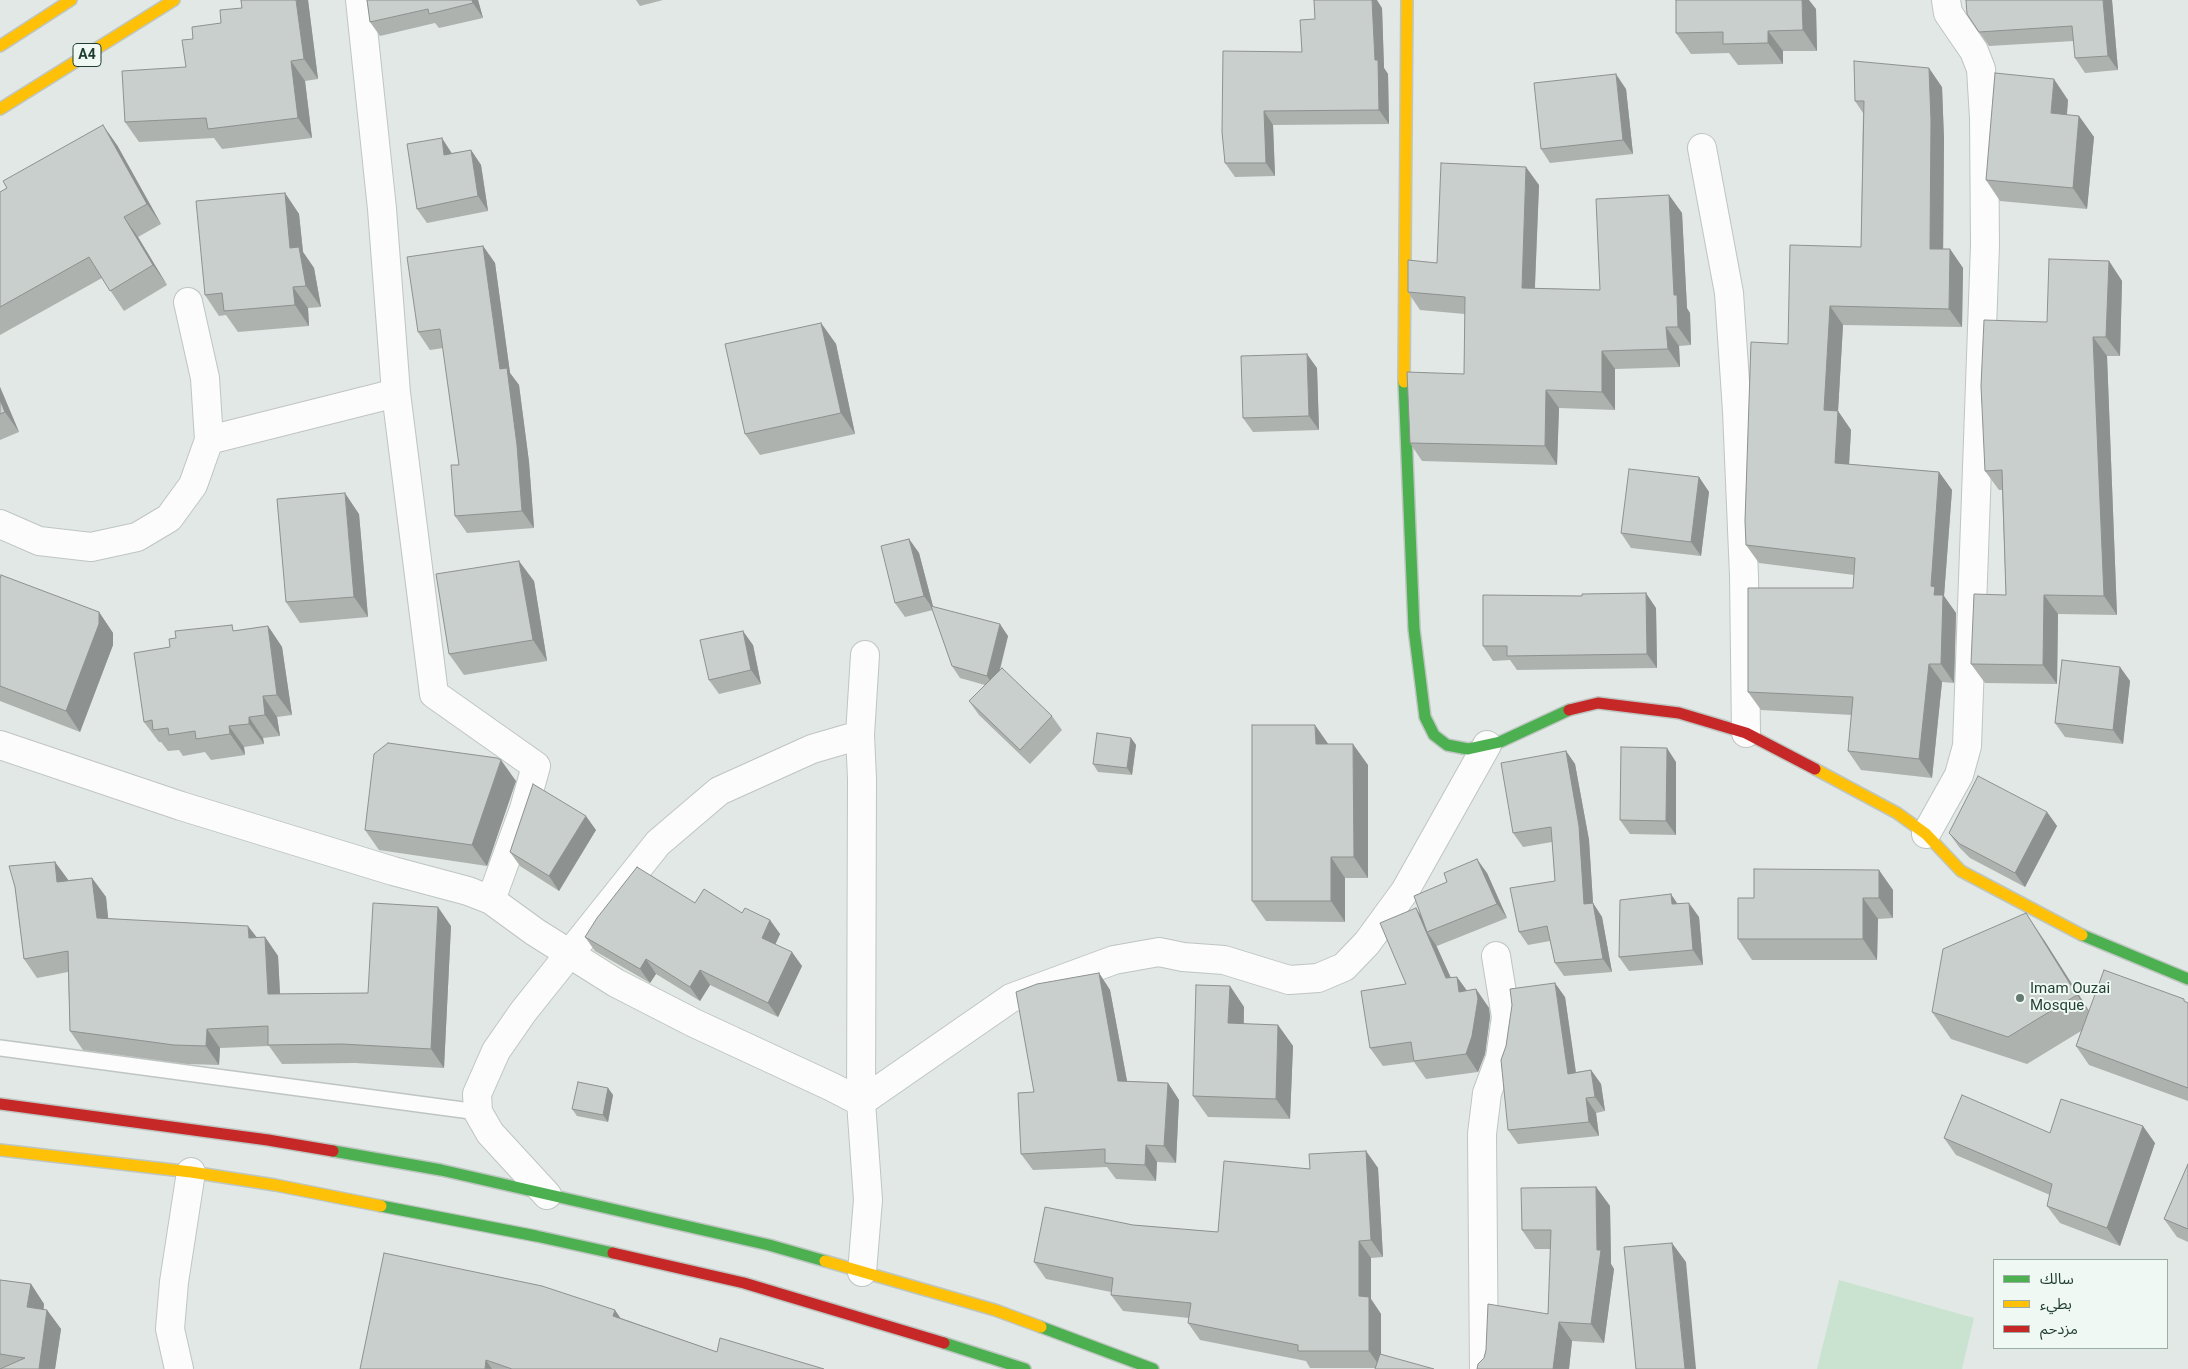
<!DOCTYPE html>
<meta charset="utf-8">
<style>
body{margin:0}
#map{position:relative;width:2188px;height:1369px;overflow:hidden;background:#e2e8e5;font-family:Roboto,"Noto Sans Arabic",sans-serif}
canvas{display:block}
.legend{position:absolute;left:1993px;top:1259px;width:175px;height:90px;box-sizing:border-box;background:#eff8f3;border:1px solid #9cada6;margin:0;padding:6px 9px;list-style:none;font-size:15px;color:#1f3d33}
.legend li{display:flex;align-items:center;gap:10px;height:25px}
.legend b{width:25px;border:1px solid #9cada6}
</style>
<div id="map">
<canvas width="2188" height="1369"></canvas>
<ul class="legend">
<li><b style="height:6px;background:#4caf50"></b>سالك</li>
<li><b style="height:6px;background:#ffc107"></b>بطيء</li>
<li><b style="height:6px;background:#c62828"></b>مزدحم</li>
</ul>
</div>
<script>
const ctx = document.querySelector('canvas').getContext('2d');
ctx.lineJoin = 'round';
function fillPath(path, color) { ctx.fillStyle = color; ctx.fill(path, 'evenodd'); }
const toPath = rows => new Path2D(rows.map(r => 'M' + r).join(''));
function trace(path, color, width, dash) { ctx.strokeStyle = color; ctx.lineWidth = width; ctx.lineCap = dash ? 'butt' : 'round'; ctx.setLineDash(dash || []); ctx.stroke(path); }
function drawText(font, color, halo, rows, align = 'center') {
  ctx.font = font + ' Roboto,sans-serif'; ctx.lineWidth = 4; ctx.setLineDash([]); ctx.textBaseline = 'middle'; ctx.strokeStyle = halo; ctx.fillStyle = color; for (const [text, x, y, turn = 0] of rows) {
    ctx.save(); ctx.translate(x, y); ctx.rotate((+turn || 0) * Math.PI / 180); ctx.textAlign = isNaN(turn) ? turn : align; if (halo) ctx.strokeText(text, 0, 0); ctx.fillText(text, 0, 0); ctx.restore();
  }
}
fillPath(toPath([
 [1839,1280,1974,1318,1962,1369,1817,1369]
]), '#c9e3d0');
const lane = toPath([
 [0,1048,478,1112]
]);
const street = toPath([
 [360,0,382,209,396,393,434,694,536,766,524,809,491,900],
 [1702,148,1729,293,1737,411,1744,576,1746,733],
 [209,440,396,393],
 [0,524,39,541,91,547,137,537,169,518,193,485,209,440,205,378,188,302],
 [0,745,181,806,393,871,468,891,491,900,535,932,616,983,694,1023,832,1087,861,1102],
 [1926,834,1959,775,1967,746,1985,245,1984,118,1981,69,1974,51,1948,13,1946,0],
 [861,1102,1011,998,1114,960,1159,952,1183,957,1224,960,1289,980,1318,978,1344,967,1367,943,1405,891,1487,745],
 [547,1195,490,1133,478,1112,477,1094,496,1051,523,1012,658,843,719,791,812,749,860,735],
 [862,1272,868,1200,861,1102,862,779,860,735,865,655],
 [179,1369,170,1329,174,1282,191,1172],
 [1484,1369,1482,1134,1487,1093,1500,1058,1506,1017,1496,956]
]);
const fast = toPath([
 [1404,382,1414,629,1425,717,1434,735,1447,745,1468,749,1500,742,1569,710],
 [2082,935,2188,979],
 [333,1151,441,1170,769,1245,825,1261],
 [381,1206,536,1236,613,1253],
 [1041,1327,1153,1369],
 [944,1343,1025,1369]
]);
const slow = toPath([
 [0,46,71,0],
 [0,109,174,0],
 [1404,382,1407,0],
 [1815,769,1897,813,1926,834,1961,871,2082,935],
 [0,1150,191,1172,275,1185,381,1206],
 [825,1261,995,1310,1041,1327]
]);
const jam = toPath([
 [1569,710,1598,703,1679,713,1746,733,1815,769],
 [0,1104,268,1140,333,1151],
 [613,1253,744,1283,944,1343]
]);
trace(lane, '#bfc5c2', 18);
trace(street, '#bfc5c2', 30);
trace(fast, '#bec6c2', 14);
trace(slow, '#bec6c2', 14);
trace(jam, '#bec6c2', 14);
trace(lane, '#fbfcfb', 15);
trace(street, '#fbfcfb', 28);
trace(fast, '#4caf50', 11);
trace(slow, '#ffc107', 11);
trace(jam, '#c62828', 11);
fillPath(toPath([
 [308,0,318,79,305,81,312,138,222,149,214,138,139,142,125,122,186,67,193,39,221,23],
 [367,0,478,0,483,18,439,28,435,23,380,36,370,22],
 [636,0,663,0,640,6],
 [2112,0,2118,70,2085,73,2075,58,2074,41,1989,46,1979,32],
 [1382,8,1384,68,1388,74,1389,124,1273,125,1275,176,1235,177,1225,163,1302,52,1315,19],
 [1816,9,1817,51,1783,51,1783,64,1738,65,1729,53,1691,54,1676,33],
 [1942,87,1944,139,1943,249,1950,249,1963,268,1962,327,1843,325,1838,411,1851,430,1849,464,1939,472,1952,490,1944,596,1956,613,1954,683,1942,682,1932,778,1861,770,1848,751,1852,715,1761,710,1748,692,1853,588,1854,575,1759,563,1746,545,1788,344,1861,247,1863,113,1855,101],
 [1626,89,1633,154,1550,163,1541,149],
 [2068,100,2067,115,2079,116,2094,137,2087,209,2000,201,1986,180],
 [117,145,161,224,138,237,167,285,124,311,102,278,0,335,0,192,7,188],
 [471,150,481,165,488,211,427,223,417,209,451,152,452,153],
 [1539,185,1535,288,1600,290,1669,195,1682,213,1687,309,1690,313,1691,345,1679,346,1680,367,1615,369,1615,410,1559,408,1557,465,1422,461,1410,443,1464,374,1465,314,1420,310,1408,292,1437,263],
 [285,193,299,214,303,252,314,268,321,307,308,308,309,326,238,332,226,315,219,316,205,295],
 [483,246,495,263,510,373,519,385,529,462,534,528,467,533,455,516,459,465,443,348,430,350,418,332],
 [2109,261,2122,281,2120,356,2107,356,2117,615,2058,614,2057,684,1985,683,1971,664,2006,595,2002,490,1999,490,1985,471,2047,322],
 [821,323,836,344,855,434,760,455,745,434],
 [1317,368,1319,430,1253,432,1243,418],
 [0,387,19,432,0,440],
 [1699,477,1709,492,1701,556,1631,548,1621,533],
 [359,514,368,617,300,623,286,602],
 [909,539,919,553,933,607,1008,636,1000,670,1052,716,1062,730,1030,764,979,715,969,701,985,685,960,678,952,666,933,610,905,617,895,603],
 [0,579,99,612,113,633,113,645,80,732,0,701],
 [534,581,547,661,464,675,449,654],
 [1656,608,1657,668,1517,670,1510,660,1493,661,1483,646],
 [268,626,282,647,292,715,277,717,280,736,263,738,264,744,244,747,245,755,211,760,205,752,183,756,179,750,168,751,161,742,159,742,144,722,170,647,235,631],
 [753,645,761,684,719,694,709,680],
 [2120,667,2130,681,2123,744,2065,737,2055,723],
 [1131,738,1136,745,1132,775,1098,772,1093,764],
 [1328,744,1368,765,1368,878,1345,878,1345,922,1266,921,1252,901],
 [1566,751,1575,764,1589,840,1593,903,1602,917,1612,972,1564,976,1555,963,1550,941,1528,945,1519,932,1555,881,1552,842,1523,847,1513,833],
 [1676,762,1676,835,1630,834,1620,820],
 [516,781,487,866,379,850,365,830],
 [2047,812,2057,826,2025,887,1970,858,1959,847,1949,833],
 [596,830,559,891,520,866,510,852],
 [55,862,68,880,92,878,106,897,108,918,257,937,265,937,278,956,280,994,368,993,451,926,444,1068,355,1063,282,1064,269,1046,220,1048,219,1065,187,1064,83,1050,70,1031,68,972,37,978,24,959,15,887],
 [1487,873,1507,918,1437,946,1436,945,1451,978,1457,977,1467,991,1476,989,1489,1008,1490,1017,1485,1054,1478,1072,1426,1079,1414,1062,1383,1066,1370,1048,1406,984,1422,917],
 [1893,890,1893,918,1878,919,1877,960,1752,960,1738,939,1754,898],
 [695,903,742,913,770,920,780,934,775,944,802,966,778,1017,710,985,700,1001,656,974,650,983,595,951,585,937],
 [1678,904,1699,917,1703,965,1629,971,1619,957],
 [2044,940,2089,1011,2188,1003,2188,1101,2089,1065,2076,1046,2081,1031,2027,1064,1951,1039,1932,1012],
 [1099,973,1110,990,1127,1081,1168,1083,1179,1100,1176,1163,1157,1162,1156,1181,1116,1179,1107,1167,1033,1170,1021,1154,1034,1092],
 [1230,986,1244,1007,1244,1024,1278,1025,1293,1046,1290,1119,1208,1117,1193,1096],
 [1565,997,1576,1072,1591,1070,1601,1084,1605,1111,1596,1113,1599,1136,1518,1144,1508,1130],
 [608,1088,613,1095,608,1122,577,1116,572,1109],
 [2050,1133,2155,1143,2120,1246,2060,1223,2047,1206,2050,1195,1956,1155,1944,1138],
 [1366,1151,1378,1168,1383,1257,1371,1258,1371,1299,1381,1314,1381,1354,1376,1368,1310,1368,1306,1361,1200,1340,1188,1323,1189,1318,1123,1311,1111,1295,1111,1292,1046,1279,1034,1262,1133,1225,1218,1232,1310,1169],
 [2188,1164,2188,1242,2177,1237,2164,1219],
 [1596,1187,1610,1206,1611,1264,1614,1269,1604,1343,1572,1341,1569,1369,1477,1369,1484,1358,1486,1350,1548,1314,1551,1249,1535,1249,1522,1230],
 [0,1280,31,1284,44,1304,44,1309,47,1310,61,1329,55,1369,0,1369],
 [621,1318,717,1352,824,1369,360,1369]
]), '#adb2af');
fillPath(toPath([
 [296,0,308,0,318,79,304,59],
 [472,0,478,0,483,18,473,3],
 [1372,0,1377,0,1382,8,1384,68,1388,74,1389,124,1379,110,1375,60],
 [1802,0,1809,0,1816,9,1817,51,1803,30],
 [2103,0,2112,0,2118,70,2108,56],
 [1768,31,1783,51,1783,64,1768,43],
 [291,61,305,81,312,138,298,118],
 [1929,68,1942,87,1944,139,1943,267,1930,249],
 [1616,74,1626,89,1633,154,1623,140],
 [2054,79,2068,100,2065,134,2051,113],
 [1264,111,1273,125,1275,176,1266,163],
 [2079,116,2094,137,2087,209,2073,188],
 [103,125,117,145,161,224,147,204],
 [442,138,451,152,454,169,444,155],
 [471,150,481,165,488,211,478,196],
 [1526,167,1539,185,1534,306,1522,288],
 [285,193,299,214,303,252,314,268,321,307,306,286,290,248],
 [1669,195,1682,213,1687,308,1690,313,1691,345,1678,327,1674,295],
 [124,217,138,237,167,285,153,265],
 [483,246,495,263,510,373,519,385,529,462,534,528,522,511,500,369],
 [1950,249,1963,268,1962,327,1949,309],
 [2109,261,2122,281,2120,356,2106,337],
 [293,287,308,308,309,326,295,305],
 [1830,306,1843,325,1837,429,1824,410],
 [821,323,836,344,855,434,841,413],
 [1666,327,1679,346,1680,367,1668,349],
 [2093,337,2107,356,2117,615,2104,596],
 [1602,351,1615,369,1615,410,1602,392],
 [1307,354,1317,368,1319,430,1309,416],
 [0,387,19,432,5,412,0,400],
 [1546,390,1559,408,1557,465,1545,446],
 [1838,411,1851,430,1848,482,1835,463],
 [1939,472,1952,490,1944,596,1956,613,1954,683,1941,664,1934,595,1931,586],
 [1699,477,1709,492,1701,556,1691,542],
 [345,493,359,514,368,617,354,597],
 [909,539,919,553,934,610,924,596],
 [519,561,534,581,547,661,533,640],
 [1646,593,1656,608,1657,668,1647,654],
 [2044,595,2058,614,2057,684,2043,665],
 [99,612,113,633,113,645,80,732,66,711],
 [1000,624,1008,636,995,688,987,676],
 [268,626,282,647,292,715,277,695],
 [743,631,753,645,761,684,751,670],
 [1929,664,1942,682,1932,778,1919,759],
 [2120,667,2130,681,2123,744,2113,730],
 [263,696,277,717,280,736,265,715],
 [249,717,263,738,264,744,249,724],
 [1315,725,1329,745,1316,744],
 [229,726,244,747,245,755,230,734],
 [1131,738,1136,745,1132,775,1127,768],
 [1353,744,1368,765,1368,878,1354,857],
 [1667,748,1676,762,1676,835,1666,821],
 [1566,751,1575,764,1589,840,1593,903,1602,917,1612,972,1603,959,1584,904],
 [501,760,516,781,487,866,472,845],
 [2047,812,2057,826,2025,887,2015,873],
 [586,816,596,830,559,891,549,876],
 [1331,857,1345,878,1345,922,1331,901],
 [1477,859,1487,873,1507,918,1497,904],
 [55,862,69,881,57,882],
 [1879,870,1893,890,1893,918,1879,898],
 [92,878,106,897,110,937,97,918],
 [1671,894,1681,909,1672,904],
 [1863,898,1878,919,1877,960,1863,939],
 [1689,903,1699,917,1703,965,1693,950],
 [438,907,451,926,444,1068,431,1049],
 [1416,908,1428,926,1427,932,1436,945,1459,996,1446,978],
 [2026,913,2044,940,2096,1022,2077,995],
 [770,920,780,934,772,952,762,938],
 [248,926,262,944,249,938],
 [265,937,278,956,281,1013,268,994],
 [792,952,802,966,778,1017,768,1003],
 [646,959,656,974,650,983,640,969],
 [700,970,710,985,700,1001,690,987],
 [1099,973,1110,990,1130,1097,1118,1081],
 [1457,977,1470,995,1459,992],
 [1555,983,1565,997,1578,1088,1568,1074],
 [1230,986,1244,1007,1243,1044,1228,1023],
 [1476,989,1489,1008,1490,1017,1485,1054,1478,1072,1466,1054],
 [1278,1025,1293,1046,1290,1119,1276,1099],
 [207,1029,220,1048,219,1065,206,1046],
 [1591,1070,1601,1084,1605,1111,1595,1097],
 [1168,1083,1179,1100,1176,1163,1164,1146],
 [608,1088,613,1095,608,1122,603,1115],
 [1586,1098,1596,1113,1599,1136,1589,1122],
 [2143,1126,2155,1143,2120,1246,2107,1228],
 [1146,1145,1157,1162,1156,1181,1145,1165],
 [1366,1151,1378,1168,1383,1257,1371,1240],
 [1596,1187,1610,1206,1611,1264,1614,1269,1604,1343,1591,1324,1597,1250],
 [1359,1241,1371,1258,1371,1299,1381,1314,1381,1368,1369,1351,1359,1296],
 [1672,1243,1686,1262,1696,1369,1685,1369],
 [31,1284,44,1304,41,1326,27,1307],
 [47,1310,61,1329,55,1369,39,1369],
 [615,1310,630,1332,613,1316],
 [1559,1322,1572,1341,1569,1369,1553,1369],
 [486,1360,492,1369,485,1369]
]), '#8d918f');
const building = toPath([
 [241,0,296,0,304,59,291,61,298,118,208,129,206,118,125,122,122,71,186,67,182,40,193,39,192,27,221,23,220,10,242,8,241,0],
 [367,0,472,0,473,3,429,14,428,9,370,22,367,0],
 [1314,0,1372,0,1375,60,1378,60,1379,110,1264,111,1266,163,1225,163,1222,132,1223,51,1302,52,1300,20,1315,19,1314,0],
 [1676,0,1802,0,1803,30,1768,31,1768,43,1723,44,1723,32,1676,33,1676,0],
 [1966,0,2103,0,2108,56,2075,58,2072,26,1979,32,1967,14,1966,0],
 [1854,61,1929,68,1931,120,1930,249,1950,249,1949,309,1830,306,1824,410,1838,411,1835,463,1939,472,1931,586,1935,587,1934,595,1943,595,1941,664,1929,664,1919,759,1848,751,1853,697,1748,692,1748,588,1853,588,1855,558,1746,545,1745,521,1751,342,1788,344,1790,245,1861,247,1864,101,1855,101,1854,61],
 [1995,73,2054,79,2051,113,2079,116,2073,188,1986,180,1995,73],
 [1616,74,1623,140,1541,149,1534,83,1616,74],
 [103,125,147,204,124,217,153,265,110,291,89,257,0,307,0,192,7,188,3,181,103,125],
 [442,138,444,155,471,150,478,196,417,209,407,144,442,138],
 [1441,163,1526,167,1522,288,1600,290,1596,199,1669,195,1674,295,1677,295,1678,327,1666,327,1668,349,1602,351,1602,392,1546,390,1545,446,1410,443,1407,372,1464,374,1465,297,1408,292,1408,260,1437,263,1441,163],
 [285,193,290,248,299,247,306,286,293,287,295,305,224,311,222,293,205,295,196,201,285,193],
 [483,246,500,369,507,368,517,445,522,511,455,516,451,465,459,465,440,329,418,332,407,257,483,246],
 [2049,259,2109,261,2106,337,2093,337,2104,596,2044,595,2043,665,1971,664,1974,594,2006,595,2002,470,1985,471,1981,386,1984,320,2047,322,2049,259],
 [821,323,841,413,745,434,725,344,821,323],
 [1307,354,1309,416,1243,418,1241,356,1307,354],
 [0,400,5,412,0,414,0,400],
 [1629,469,1699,477,1691,542,1621,533,1629,469],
 [345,493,354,597,286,602,277,499,345,493],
 [909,539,924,596,895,603,881,546,909,539],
 [519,561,533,640,449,654,436,574,519,561],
 [1,575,99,612,99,624,66,711,0,686,0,579,1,575],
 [1646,593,1647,654,1507,656,1507,646,1483,646,1483,595,1582,596,1582,594,1646,593],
 [931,606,1000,624,987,676,952,666,931,606],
 [232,625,233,631,268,626,277,695,263,696,265,715,249,717,249,724,229,726,230,734,196,739,195,731,169,735,168,728,153,730,152,720,144,722,134,653,170,647,169,639,176,638,175,631,232,625],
 [743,631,751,670,709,680,700,640,743,631],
 [2062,660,2120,667,2113,730,2055,723,2062,660],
 [1002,668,1052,716,1020,750,969,701,1002,668],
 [1252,725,1315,725,1316,744,1353,744,1354,857,1331,857,1331,901,1252,901,1252,725],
 [1097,733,1131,738,1127,768,1093,764,1097,733],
 [388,743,497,758,501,760,472,845,365,830,374,754,388,743],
 [1621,747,1667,748,1666,821,1620,820,1621,747],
 [1566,751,1579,826,1584,904,1593,903,1603,959,1555,963,1547,926,1519,932,1510,888,1555,881,1551,827,1513,833,1501,763,1566,751],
 [1978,776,2047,812,2015,873,1960,844,1949,833,1978,776],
 [533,784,586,816,549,876,510,852,533,784],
 [1477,859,1497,904,1427,932,1414,896,1447,882,1444,873,1477,859],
 [55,862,57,882,92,878,97,918,248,926,249,938,265,937,268,994,368,993,373,903,438,907,431,1049,342,1044,268,1045,268,1026,207,1029,206,1046,174,1045,70,1031,68,951,24,959,15,887,9,866,55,862],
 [637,867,695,903,704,889,742,913,745,908,770,920,762,938,792,952,768,1003,700,970,690,987,646,959,640,969,585,937,597,918,637,867],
 [1754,869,1879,870,1879,898,1863,898,1863,939,1738,939,1738,898,1754,898,1754,869],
 [1671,894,1672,904,1689,903,1693,950,1619,957,1620,900,1671,894],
 [1416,908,1446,978,1457,977,1459,992,1476,989,1478,999,1472,1036,1466,1054,1414,1061,1411,1042,1370,1048,1361,991,1406,984,1380,923,1416,908],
 [2026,913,2077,995,2008,1037,1932,1012,1943,949,2026,913],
 [2104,970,2184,999,2184,1001,2188,1003,2188,1088,2076,1046,2104,970],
 [1099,973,1118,1081,1168,1083,1164,1146,1146,1145,1145,1165,1105,1163,1105,1149,1021,1154,1018,1093,1034,1092,1016,992,1037,984,1099,973],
 [1555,983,1568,1074,1591,1070,1595,1097,1586,1098,1589,1122,1508,1130,1501,1060,1506,1046,1512,1005,1510,989,1555,983],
 [1196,985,1230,986,1228,1023,1278,1025,1276,1099,1193,1096,1196,985],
 [578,1082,608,1088,603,1115,572,1109,578,1082],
 [1962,1095,2050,1133,2061,1099,2143,1126,2107,1228,2047,1206,2052,1184,1944,1138,1962,1095],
 [1366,1151,1371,1240,1359,1241,1359,1296,1369,1297,1369,1351,1298,1351,1298,1345,1188,1323,1191,1303,1111,1295,1113,1278,1034,1262,1045,1207,1133,1225,1218,1232,1224,1161,1310,1169,1309,1154,1366,1151],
 [2188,1164,2188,1229,2164,1219,2188,1164],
 [1596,1187,1597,1250,1601,1250,1591,1324,1559,1322,1553,1369,1477,1369,1478,1364,1484,1358,1486,1350,1488,1304,1548,1314,1551,1230,1522,1230,1521,1188,1596,1187],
 [1672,1243,1685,1369,1636,1369,1624,1247,1672,1243],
 [384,1253,542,1286,615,1310,613,1316,717,1352,720,1338,824,1369,512,1369,486,1360,485,1369,360,1369,384,1253],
 [0,1280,31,1284,27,1307,47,1310,39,1369,0,1369,25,1358,0,1354,0,1280],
 [1380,1354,1434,1369,1375,1369,1380,1354]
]);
fillPath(building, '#c9cfcc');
trace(building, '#8d918f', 1);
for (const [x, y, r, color] of [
 [2020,998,5,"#637971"]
]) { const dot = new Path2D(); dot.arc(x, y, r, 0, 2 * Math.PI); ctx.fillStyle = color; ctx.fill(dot); trace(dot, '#eff8f3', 2); }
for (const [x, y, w] of [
 [87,55,28]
]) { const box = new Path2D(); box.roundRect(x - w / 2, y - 11.5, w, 23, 4); ctx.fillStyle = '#eff8f3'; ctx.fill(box); trace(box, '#1f3d33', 1); }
drawText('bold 14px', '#1f3d33', null, [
 ["A4",87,55]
]);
drawText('15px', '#1f3d33', '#eff8f3', [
 ["Imam Ouzai",2030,989],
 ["Mosque",2030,1006]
], 'left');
</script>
